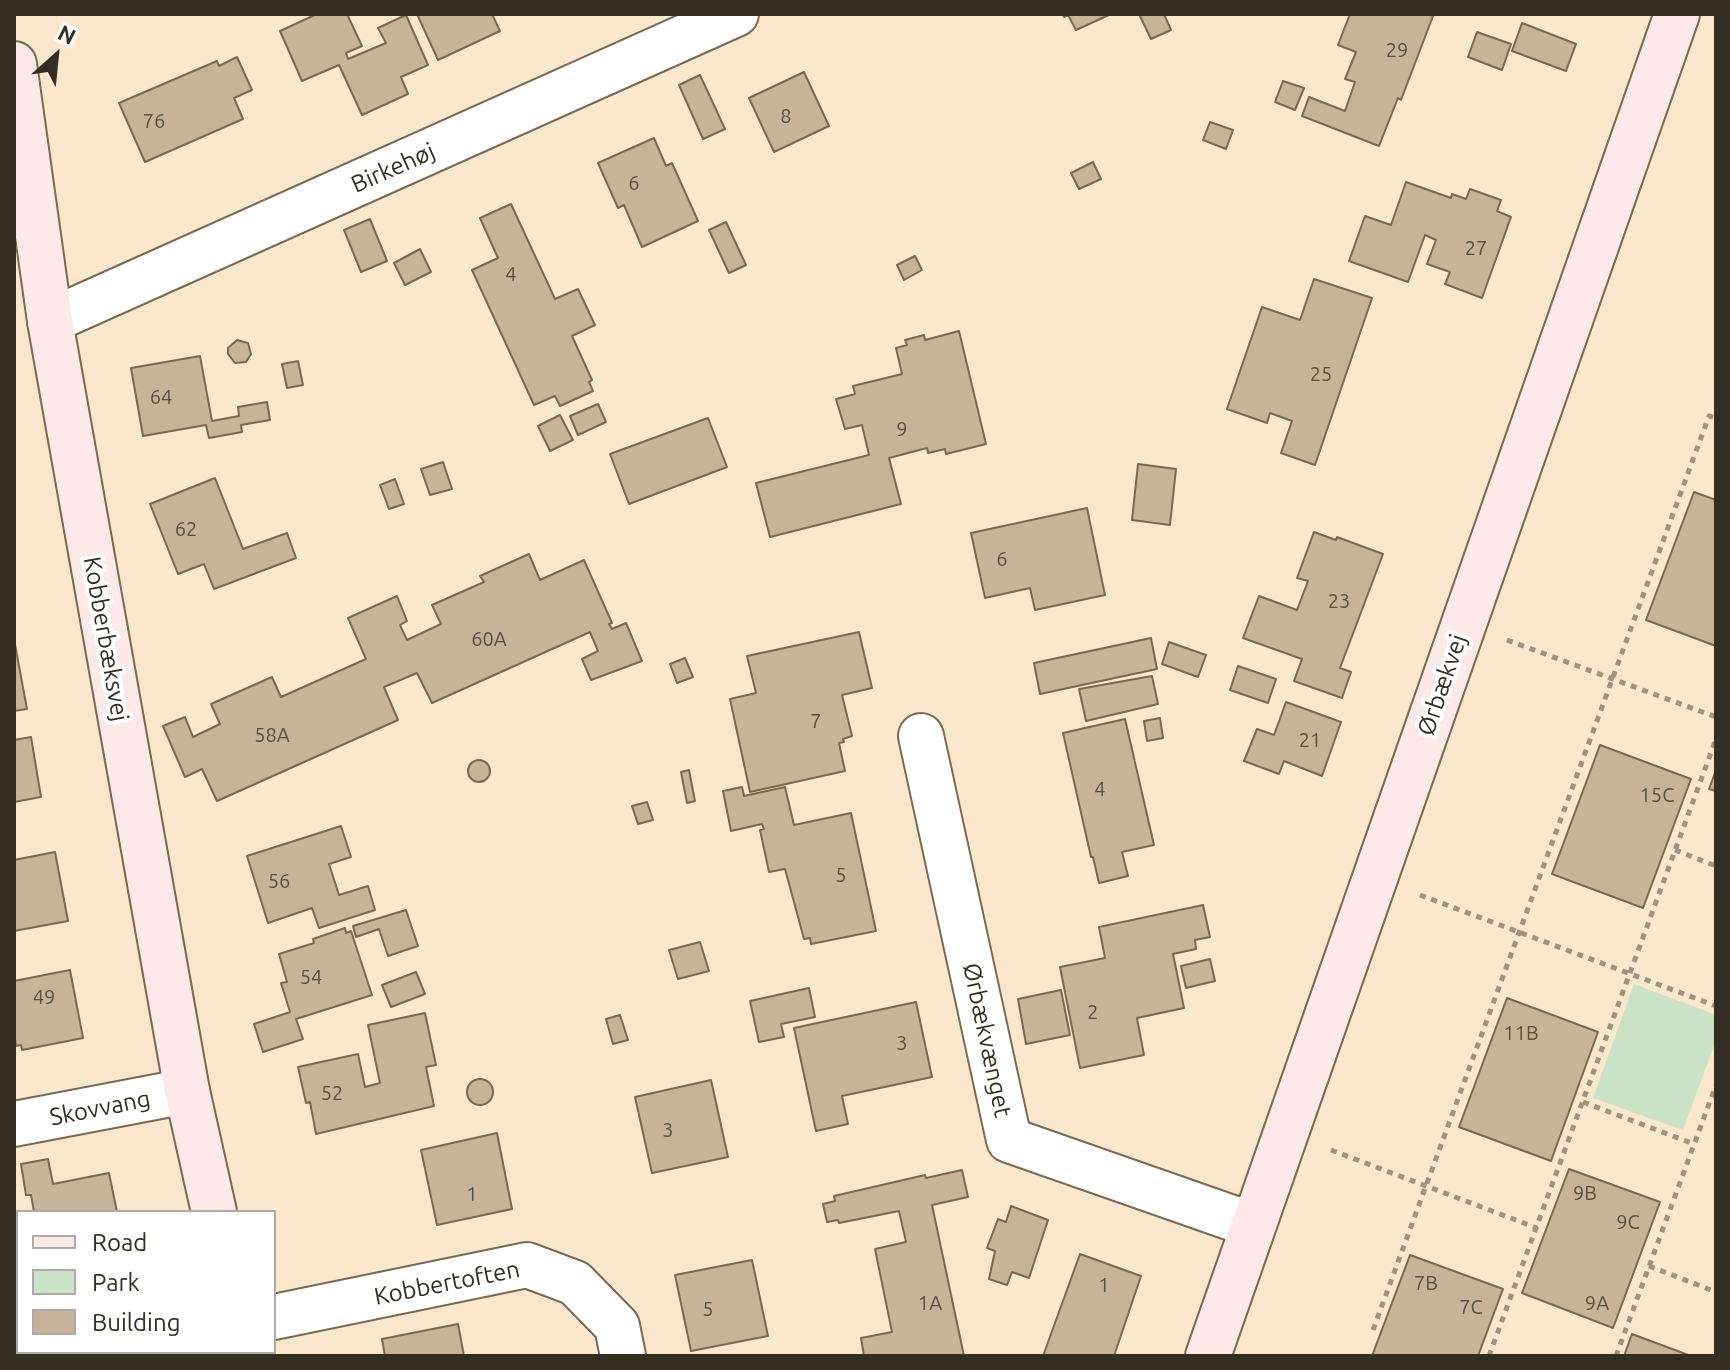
<!DOCTYPE html>
<meta charset="utf-8">
<style>
body{margin:0}
#map{position:relative;width:1730px;height:1370px;overflow:hidden;background:#fbe7cb;font-family:Ubuntu,sans-serif}
canvas{display:block}
.frame{position:absolute;inset:0;border:16px solid #342d22;pointer-events:none}
.legend{position:absolute;left:16px;top:1210px;width:260px;height:144px;box-sizing:border-box;background:#fff;border:2px solid #aeaba7;margin:0;padding:10px 14px;list-style:none;font-size:24px;color:#342d22}
.legend li{display:flex;align-items:center;gap:16px;height:40px}
.legend b{width:40px;border:2px solid #aeaba7}
.north{position:absolute;left:16px;top:16px;width:80px;height:80px;-webkit-text-stroke:6px #fff;paint-order:stroke;rotate:27deg;font-size:22px;font-weight:700;line-height:32px;text-align:center;color:#342d22}
.north::after{content:'';display:block;margin:auto;width:28px;height:36px;background:#342d22;clip-path:polygon(50% 0,100% 100%,50% 72%,0 100%)}
</style>
<div id="map">
<canvas width="1730" height="1370"></canvas>
<div class="frame"></div>
<ul class="legend">
<li><b style="height:10px;background:#fce9e8"></b>Road</li>
<li><b style="height:22px;background:#cae2c5"></b>Park</li>
<li><b style="height:22px;background:#c7b498"></b>Building</li>
</ul>
<div class="north">N</div>
</div>
<script>
const ctx = document.querySelector('canvas').getContext('2d');
ctx.lineJoin = 'round';
function fillPath(path, color) { ctx.fillStyle = color; ctx.fill(path, 'evenodd'); }
const toPath = rows => new Path2D(rows.map(r => 'M' + r).join(''));
function trace(path, color, width, dash) { ctx.strokeStyle = color; ctx.lineWidth = width; ctx.lineCap = dash ? 'butt' : 'round'; ctx.setLineDash(dash || []); ctx.stroke(path); }
function drawText(font, color, halo, rows, align = 'center') {
  ctx.font = font + ' Ubuntu,sans-serif'; ctx.lineWidth = 8; ctx.setLineDash([]); ctx.textBaseline = 'middle'; ctx.strokeStyle = halo; ctx.fillStyle = color; for (const [text, x, y, turn = 0] of rows) {
    ctx.save(); ctx.translate(x, y); ctx.rotate((+turn || 0) * Math.PI / 180); ctx.textAlign = isNaN(turn) ? turn : align; if (halo) ctx.strokeText(text, 0, 0); ctx.fillText(text, 0, 0); ctx.restore();
  }
}
fillPath(toPath([
 [1634,984,1716,1015,1716,1040,1683,1130,1593,1098]
]), '#cae2c5');
const building = toPath([
 [317,14,347,14,362,46,346,53,348,59,386,43,378,28,406,15,428,65,401,77,408,94,362,115,339,65,302,81,280,31,317,14],
 [417,14,492,14,500,31,438,60,417,14],
 [1062,14,1111,14,1076,30,1068,15,1064,17,1062,14],
 [1139,14,1164,14,1171,30,1151,39,1139,14],
 [1350,14,1427,14,1433,16,1401,100,1398,98,1379,146,1302,116,1309,97,1345,111,1355,82,1345,79,1356,52,1338,45,1350,14],
 [1522,23,1576,44,1566,71,1512,51,1522,23],
 [1477,32,1511,44,1502,70,1468,57,1477,32],
 [237,57,252,90,234,98,243,119,145,162,119,103,217,61,219,66,237,57],
 [804,72,829,126,774,152,749,98,804,72],
 [700,75,725,129,703,139,679,85,700,75],
 [1283,81,1304,88,1295,110,1275,102,1283,81],
 [1210,122,1233,130,1226,149,1203,140,1210,122],
 [654,138,666,166,672,163,698,221,642,247,624,205,618,208,598,163,654,138],
 [1093,162,1101,179,1079,189,1071,173,1093,162],
 [1406,182,1451,198,1452,194,1466,199,1470,189,1501,200,1497,211,1511,217,1482,298,1445,284,1450,272,1427,264,1436,240,1425,235,1408,282,1349,261,1365,216,1391,225,1406,182],
 [511,204,555,299,578,289,595,325,572,336,592,380,589,382,593,391,560,406,555,396,534,405,472,270,498,258,480,218,511,204],
 [370,219,387,261,361,272,344,230,370,219],
 [726,222,746,265,729,273,709,230,726,222],
 [420,249,431,272,405,285,394,263,420,249],
 [915,256,922,270,904,280,897,265,915,256],
 [1314,279,1372,298,1315,465,1281,453,1292,421,1270,413,1267,423,1227,409,1262,307,1300,320,1314,279],
 [959,331,986,444,946,454,945,449,928,453,927,448,889,458,901,504,770,537,756,483,869,455,862,425,845,429,836,399,855,394,853,386,902,374,896,348,907,345,905,340,924,335,925,340,959,331],
 [237,340,248,343,251,354,246,362,235,363,228,354,228,348,237,340],
 [200,356,212,421,239,416,238,407,267,402,270,420,241,425,242,432,209,438,206,425,143,436,131,368,200,356],
 [298,361,303,385,287,388,282,364,298,361],
 [598,404,606,422,578,435,570,416,598,404],
 [560,415,573,440,550,451,538,426,560,415],
 [708,418,727,467,629,504,610,454,708,418],
 [443,462,452,489,430,495,421,469,443,462],
 [1138,464,1176,469,1170,525,1132,520,1138,464],
 [215,478,243,549,287,533,296,558,214,589,204,564,178,574,150,504,215,478],
 [395,479,404,504,389,509,380,485,395,479],
 [1694,492,1716,500,1716,646,1646,620,1694,492],
 [1087,508,1105,595,1035,610,1030,588,985,598,971,533,1087,508],
 [1314,532,1336,540,1337,537,1383,554,1340,668,1351,672,1342,698,1294,681,1302,659,1243,638,1259,596,1297,610,1308,581,1297,578,1314,532],
 [529,554,540,580,584,560,612,623,609,624,612,629,626,623,642,661,591,680,582,659,598,651,590,632,432,703,417,673,384,687,398,720,217,801,202,769,185,777,163,726,185,717,193,737,220,724,211,704,272,677,281,697,366,659,348,618,397,596,407,621,400,625,407,640,441,624,432,605,484,582,480,576,529,554],
 [859,632,872,688,842,695,852,736,843,739,844,742,839,743,845,771,750,792,730,699,756,693,747,656,859,632],
 [1151,638,1157,669,1040,694,1034,663,1151,638],
 [14,639,27,709,14,711,14,639],
 [1169,642,1206,655,1198,677,1162,664,1169,642],
 [685,658,693,677,677,683,670,664,685,658],
 [1238,666,1276,679,1268,703,1230,690,1238,666],
 [1152,676,1158,704,1086,721,1079,689,1152,676],
 [1286,702,1341,722,1322,776,1284,761,1279,774,1244,761,1257,729,1274,735,1286,702],
 [1160,718,1163,738,1147,741,1144,721,1160,718],
 [1125,719,1154,845,1122,852,1128,876,1099,883,1093,857,1091,857,1063,733,1125,719],
 [31,737,41,797,14,802,14,740,31,737],
 [1600,745,1691,779,1643,908,1552,874,1600,745],
 '468 771a11 11 0 1 1 22 0a11 11 0 1 1-22 0Z',
 [689,770,695,801,687,803,681,772,689,770],
 [1716,770,1716,791,1709,789,1716,770],
 [742,787,744,796,785,787,794,825,851,813,876,931,811,944,810,938,804,939,785,869,769,872,760,830,764,829,762,824,731,831,723,791,742,787],
 [647,802,653,820,638,824,632,806,647,802],
 [341,826,351,857,329,864,339,895,368,886,375,910,319,928,312,908,268,923,247,856,341,826],
 [55,852,68,921,14,931,14,860,55,852],
 [1203,905,1210,937,1195,940,1196,949,1173,954,1184,1008,1137,1018,1144,1055,1080,1068,1060,967,1105,958,1099,927,1203,905],
 [406,910,418,946,388,956,379,929,356,937,353,926,406,910],
 [345,928,346,933,351,931,372,995,296,1019,303,1039,263,1052,254,1024,290,1012,281,983,287,982,279,954,314,943,313,939,345,928],
 [700,942,709,971,678,979,669,950,700,942],
 [1210,959,1215,981,1186,988,1181,966,1210,959],
 [70,970,83,1038,22,1050,21,1045,16,1046,14,1034,14,981,70,970],
 [416,972,425,994,391,1007,382,985,416,972],
 [809,988,815,1017,781,1024,784,1037,759,1042,750,1001,809,988],
 [1061,990,1070,1035,1026,1044,1018,999,1061,990],
 [1507,998,1598,1032,1551,1161,1459,1127,1507,998],
 [916,1002,932,1077,842,1096,848,1124,816,1131,794,1028,916,1002],
 [425,1013,436,1065,426,1067,434,1106,316,1134,310,1102,306,1103,298,1067,358,1054,365,1087,380,1083,368,1025,425,1013],
 [620,1015,628,1040,613,1044,606,1019,620,1015],
 '467 1092a13 13 0 1 1 26 0a13 13 0 1 1-26 0Z',
 [711,1080,728,1157,652,1173,635,1097,711,1080],
 [497,1133,512,1209,437,1225,421,1150,497,1133],
 [48,1159,53,1184,109,1173,117,1212,34,1212,31,1195,26,1195,21,1164,48,1159],
 [1569,1169,1660,1202,1613,1328,1522,1293,1569,1169],
 [962,1170,968,1197,932,1205,964,1356,864,1356,861,1338,892,1332,875,1249,906,1242,899,1211,839,1223,838,1220,827,1222,823,1204,835,1201,834,1196,925,1175,926,1178,962,1170],
 [1011,1206,1048,1220,1029,1278,1012,1272,1007,1285,989,1279,995,1251,987,1248,998,1219,1006,1222,1011,1206],
 [1080,1254,1141,1276,1114,1356,1043,1356,1080,1254],
 [1410,1255,1503,1289,1478,1356,1372,1356,1410,1255],
 [752,1260,768,1336,691,1351,675,1275,752,1260],
 [18,1300,18,1352,103,1354,96,1356,14,1356,14,1301,18,1300],
 [458,1324,464,1356,385,1356,382,1339,458,1324],
 [1632,1334,1691,1356,1624,1356,1632,1334]
]);
fillPath(building, '#c7b498');
trace(building, '#7a694f', 2);
const street = toPath([
 [50,321,736,14],
 [921,736,1009,1140,1252,1225],
 [14,1124,187,1091],
 [274,1317,527,1265,575,1283,617,1326,623,1356]
]);
const secondary = toPath([
 [14,64,50,321,187,1091,214,1212],
 [246,1352,247,1356],
 [1208,1356,1677,14]
]);
trace(street, '#7b6a51', 48);
trace(secondary, '#7b6a51', 48);
trace(toPath([
 [1507,640,1716,717],
 [1675,850,1716,866],
 [1420,895,1716,1006],
 [1583,1102,1694,1144],
 [1331,1150,1537,1228],
 [1649,1266,1716,1292],
 [1373,1330,1709,416,1716,418],
 [1489,1356,1716,739],
 [1616,1356,1716,1085]
]), '#a0927e', 5, [6, 6]);
trace(street, '#fff', 44);
trace(secondary, '#fce9e8', 44);
drawText('20px', '#594f40', null, [
 ["29",1397,50],
 ["8",786,116],
 ["76",154,121],
 ["6",634,183],
 ["27",1476,248],
 ["4",511,274],
 ["25",1321,374],
 ["64",161,397],
 ["9",902,429],
 ["62",186,529],
 ["6",1002,559],
 ["23",1339,601],
 ["60A",489,639],
 ["7",816,721],
 ["58A",272,735],
 ["21",1310,740],
 ["4",1100,789],
 ["15C",1657,795],
 ["5",841,875],
 ["56",279,881],
 ["54",311,977],
 ["49",44,997],
 ["2",1093,1012],
 ["11B",1521,1033],
 ["3",902,1043],
 ["52",332,1093],
 ["3",668,1130],
 ["9B",1585,1193],
 ["1",472,1194],
 ["9C",1628,1222],
 ["7B",1426,1283],
 ["1",1104,1285],
 ["1A",930,1303],
 ["9A",1597,1303],
 ["7C",1471,1307],
 ["5",708,1309]
]);
drawText('24px', '#342d22', '#fff', [
 ["Birkehøj",393,168,-24],
 ["Kobberbæksvej",106,639,80],
 ["Ørbækvej",1442,685,-71],
 ["Ørbækvænget",987,1040,78],
 ["Skovvang",100,1108,-11],
 ["Kobbertoften",447,1283,-11]
]);
</script>
